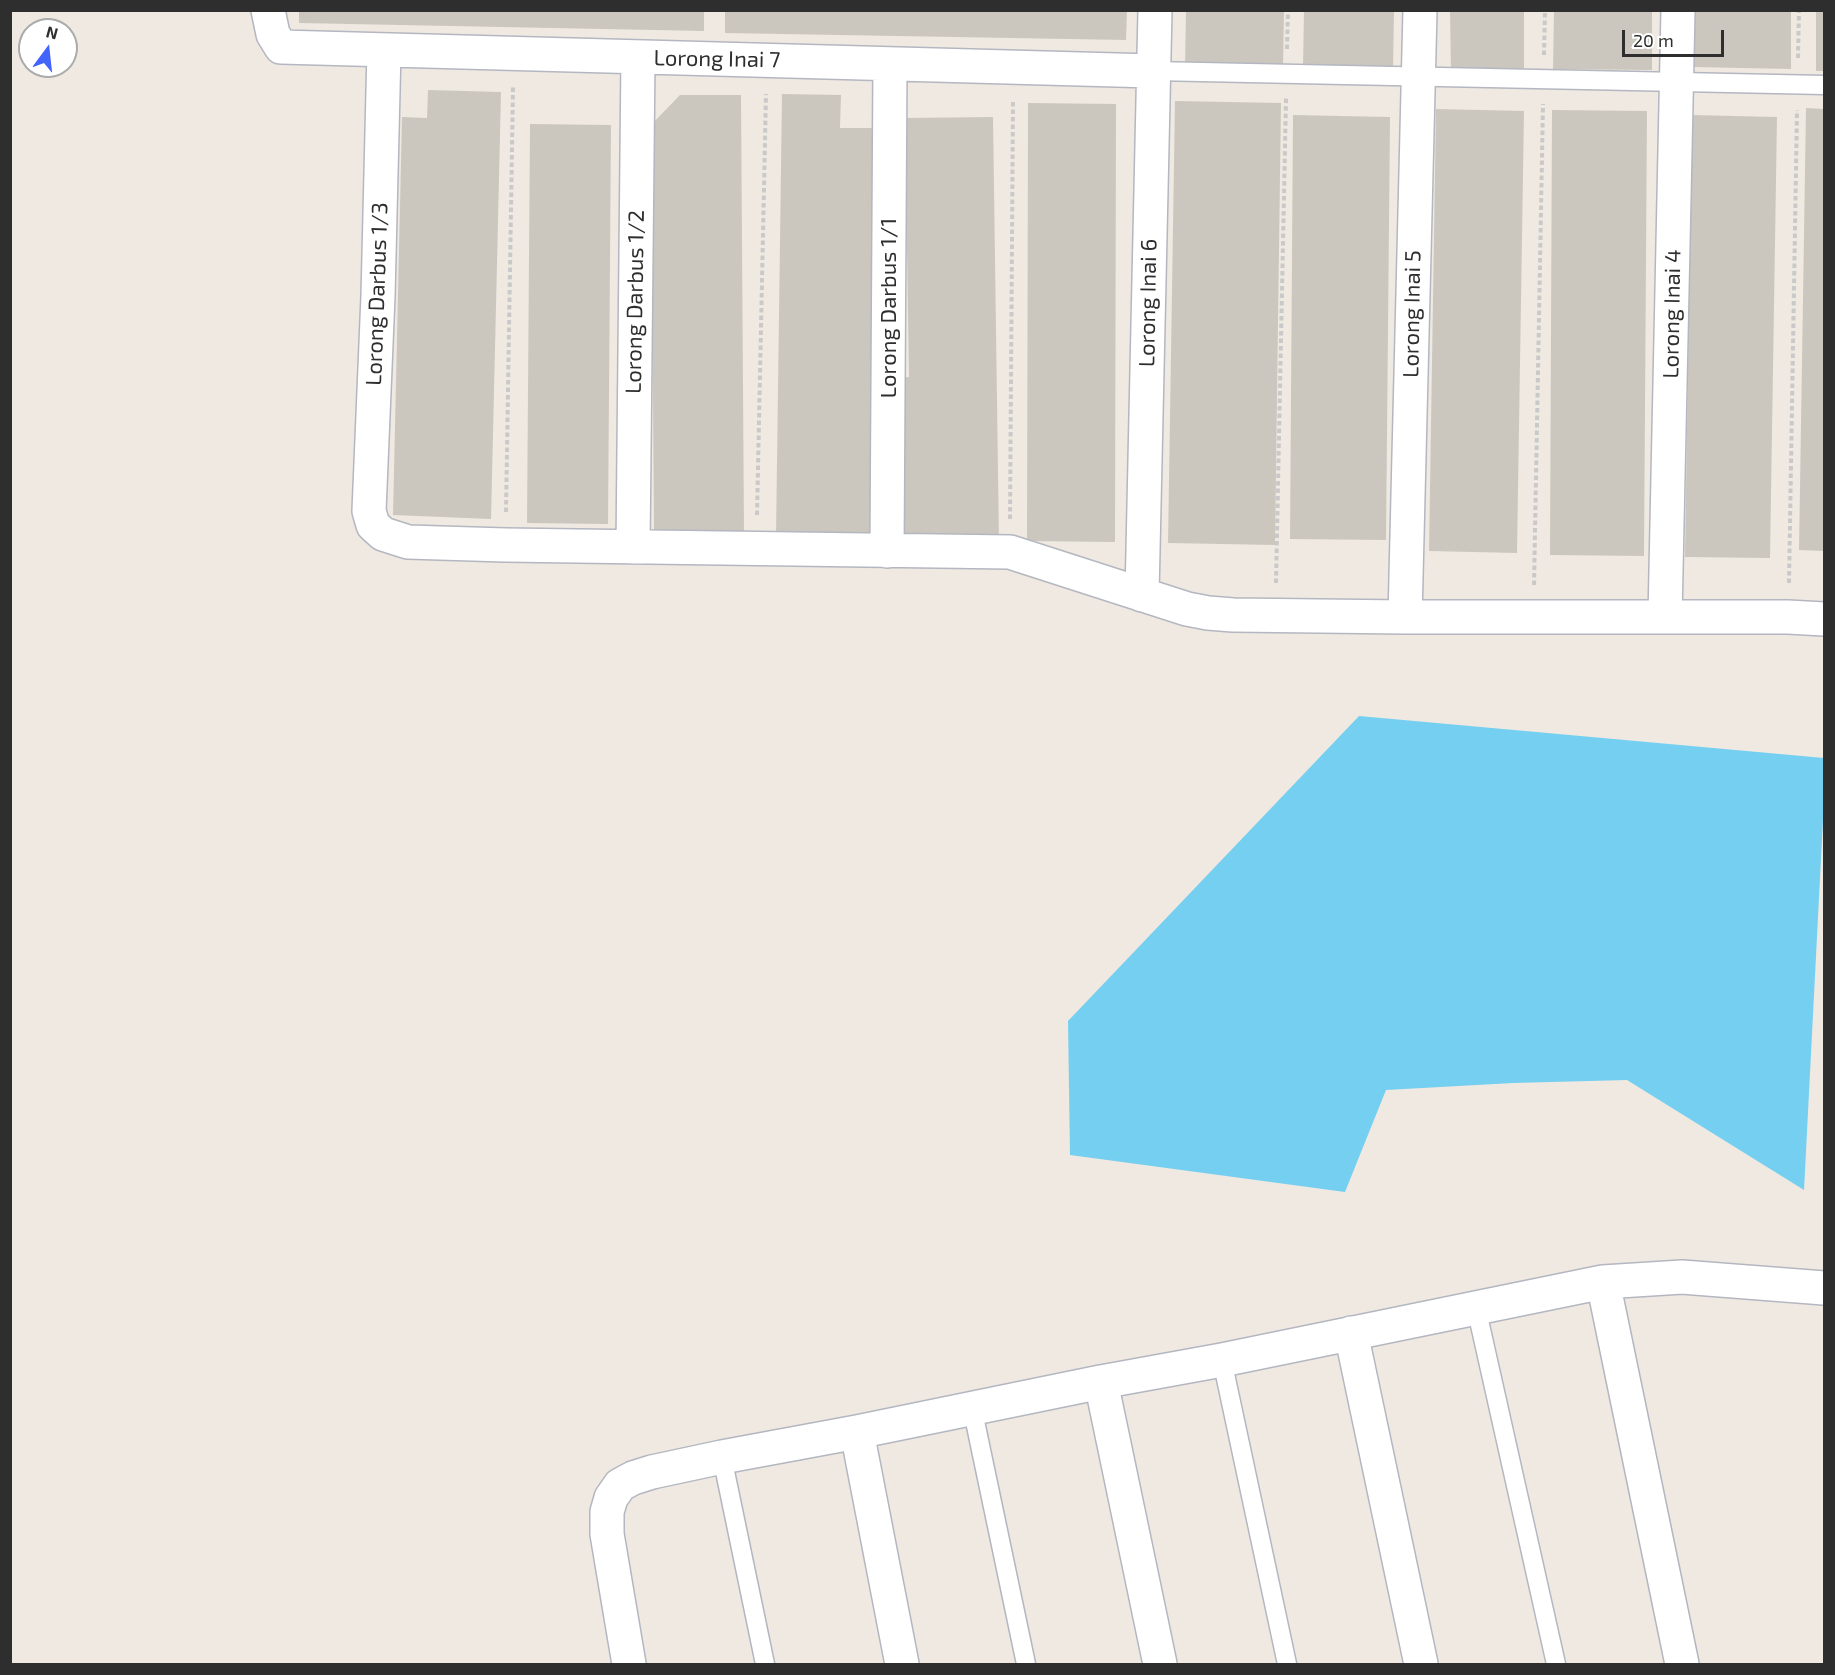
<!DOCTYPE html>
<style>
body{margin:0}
#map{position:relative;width:1835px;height:1675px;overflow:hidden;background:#efe9e1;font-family:"Exo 2",sans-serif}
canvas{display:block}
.frame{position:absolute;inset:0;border:12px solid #2e2e2e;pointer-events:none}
.north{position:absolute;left:18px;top:18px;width:60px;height:60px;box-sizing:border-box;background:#fff;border:2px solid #ababab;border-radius:50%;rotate:15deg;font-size:16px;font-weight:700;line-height:24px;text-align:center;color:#2e2e2e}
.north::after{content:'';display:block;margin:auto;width:21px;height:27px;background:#4264fb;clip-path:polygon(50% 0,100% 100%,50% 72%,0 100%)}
.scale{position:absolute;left:1622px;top:30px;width:102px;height:27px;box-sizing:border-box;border:3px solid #2e2e2e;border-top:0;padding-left:8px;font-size:18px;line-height:21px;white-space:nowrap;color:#2e2e2e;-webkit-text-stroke:4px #fff;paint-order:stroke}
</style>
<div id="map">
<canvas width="1835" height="1675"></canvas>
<div class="frame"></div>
<div class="north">N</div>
<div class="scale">20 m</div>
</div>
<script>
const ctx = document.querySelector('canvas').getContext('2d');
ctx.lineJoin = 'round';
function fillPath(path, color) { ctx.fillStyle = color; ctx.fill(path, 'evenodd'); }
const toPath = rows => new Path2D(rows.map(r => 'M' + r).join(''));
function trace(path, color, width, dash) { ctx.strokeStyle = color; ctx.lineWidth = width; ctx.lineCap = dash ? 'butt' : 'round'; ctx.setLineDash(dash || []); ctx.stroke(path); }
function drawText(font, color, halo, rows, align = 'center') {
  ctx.font = font + ' "Exo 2",sans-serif'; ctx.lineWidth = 6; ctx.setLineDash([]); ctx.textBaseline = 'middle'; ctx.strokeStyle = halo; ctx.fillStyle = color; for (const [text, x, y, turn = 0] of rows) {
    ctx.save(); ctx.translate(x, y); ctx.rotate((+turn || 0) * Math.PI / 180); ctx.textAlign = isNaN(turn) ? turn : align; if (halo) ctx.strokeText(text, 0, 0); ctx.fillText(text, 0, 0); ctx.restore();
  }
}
fillPath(toPath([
 [1359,716,1824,758,1824,800,1804,1190,1627,1080,1513,1083,1386,1090,1345,1192,1070,1155,1068,1021]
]), '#75cff0');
fillPath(toPath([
 [299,10,704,10,704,31,299,23],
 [725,10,1127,10,1126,40,725,33],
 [1186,10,1284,10,1283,69,1185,67],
 [1304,10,1394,10,1393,69,1303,67],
 [1450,10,1524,10,1524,70,1451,70],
 [1554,10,1652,10,1652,70,1553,69],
 [1693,10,1791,10,1791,69,1693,67],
 [1816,10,1824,10,1824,71,1816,71],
 [428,90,501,92,491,519,393,515,402,117,427,118],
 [782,94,841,95,840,128,878,128,872,537,776,535],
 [680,95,741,95,744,531,654,531,651,125],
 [1175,101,1281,103,1275,545,1168,543],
 [1028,103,1116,104,1115,542,1027,541],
 [1806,108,1824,109,1824,551,1799,550],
 [1436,109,1524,111,1517,553,1429,551],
 [1552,110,1647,111,1644,556,1550,555],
 [1293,115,1390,117,1386,540,1290,539],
 [1692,115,1777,117,1770,558,1685,557],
 [993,117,999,542,901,543,899,378,909,377,905,118],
 [530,124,611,125,608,524,527,523]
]), '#cbc7bf');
const service = toPath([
 [1153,71,1824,85],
 [1476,1307,1556,1664],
 [1222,1360,1287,1664],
 [972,1407,1026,1664],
 [722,1457,765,1664]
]);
const minor = toPath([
 [268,10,273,34,281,47,1153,71],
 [384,50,378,296,369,511,373,525,383,534,408,542,505,545,1010,552,1187,609,1208,613,1233,615,1405,617,1788,617,1824,619],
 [633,547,638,57],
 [887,551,890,64],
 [1142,595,1155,10],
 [1405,617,1420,10],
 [1665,617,1678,10],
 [1603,1282,1682,1664],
 [1351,1333,1421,1664],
 [1101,1382,1160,1664],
 [857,1432,902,1664],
 [629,1664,607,1534,607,1512,611,1498,620,1485,633,1478,652,1472,722,1457,857,1432,1101,1382,1222,1360,1603,1282,1682,1277,1824,1288]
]);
trace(service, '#b4b7c1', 21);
trace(minor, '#b4b7c1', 36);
trace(toPath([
 [1287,49,1288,10],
 [1544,55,1545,10],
 [1798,58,1799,10],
 [506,512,513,87],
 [757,515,766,94],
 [1010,519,1013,101],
 [1276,583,1286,98],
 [1789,583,1797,110],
 [1534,585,1543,104]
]), '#c9c9c9', 4, [4.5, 3]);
trace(service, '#fff', 18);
trace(minor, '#fff', 33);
drawText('22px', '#2e2e2e', '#fff', [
 ["Lorong Inai 7",717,59,1],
 ["Lorong Darbus 1/3",377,294,-88],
 ["Lorong Darbus 1/2",635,302,-89],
 ["Lorong Inai 6",1148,303,-89],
 ["Lorong Darbus 1/1",889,308,-90],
 ["Lorong Inai 5",1412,314,-89],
 ["Lorong Inai 4",1672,314,-89]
]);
</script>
